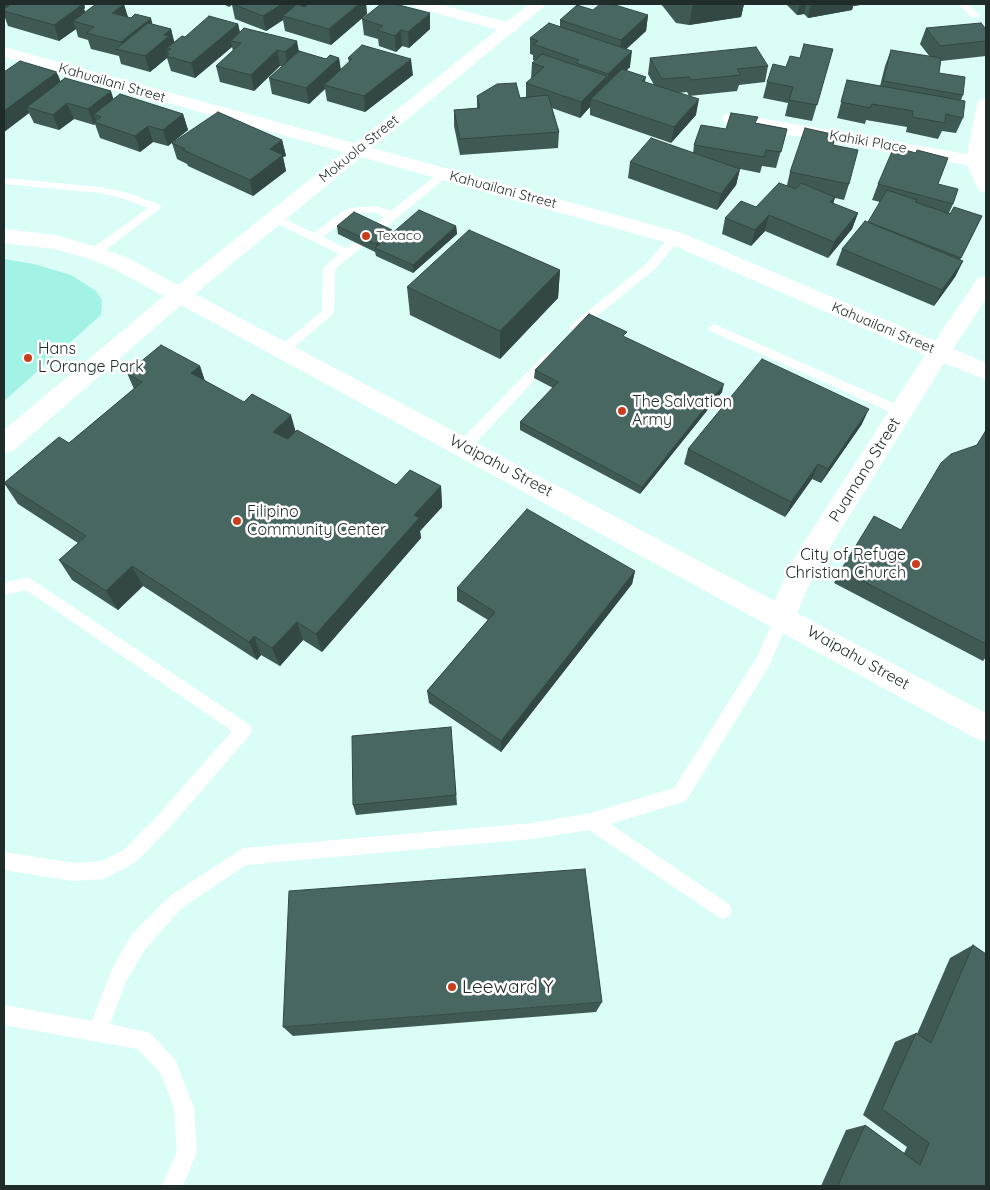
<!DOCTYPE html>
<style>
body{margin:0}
#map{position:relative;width:990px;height:1190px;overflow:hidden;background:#dbfdf8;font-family:Quicksand,sans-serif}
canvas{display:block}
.frame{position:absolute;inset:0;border:5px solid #1f2c29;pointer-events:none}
</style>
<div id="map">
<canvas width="990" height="1190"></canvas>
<div class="frame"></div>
</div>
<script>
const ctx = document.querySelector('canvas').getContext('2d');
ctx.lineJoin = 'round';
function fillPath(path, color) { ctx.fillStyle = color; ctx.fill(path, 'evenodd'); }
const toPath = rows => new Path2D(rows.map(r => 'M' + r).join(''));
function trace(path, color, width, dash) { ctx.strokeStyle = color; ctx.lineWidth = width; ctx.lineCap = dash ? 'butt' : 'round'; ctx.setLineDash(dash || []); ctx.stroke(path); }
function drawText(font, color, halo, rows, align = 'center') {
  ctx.font = font + ' Quicksand,sans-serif'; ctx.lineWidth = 5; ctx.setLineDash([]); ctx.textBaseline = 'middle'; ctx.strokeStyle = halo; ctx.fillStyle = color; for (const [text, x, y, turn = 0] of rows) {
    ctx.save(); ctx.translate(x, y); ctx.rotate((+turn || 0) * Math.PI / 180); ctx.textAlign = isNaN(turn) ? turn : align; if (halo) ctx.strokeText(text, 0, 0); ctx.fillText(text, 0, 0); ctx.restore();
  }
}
fillPath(toPath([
 [4,259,34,264,71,275,96,291,102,300,101,315,4,401]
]), '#a3f2e6');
fillPath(toPath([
 [958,4,967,4,980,15,978,17,972,17,958,4],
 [444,171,448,172,449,174,448,176,379,233,375,234,369,230,384,217,374,212,356,213,351,215,323,237,346,248,359,240,365,244,335,269,334,312,332,315,287,353,279,353,277,350,279,347,322,311,323,268,339,254,270,220,268,218,270,216,278,216,314,233,343,211,351,208,375,206,391,211,440,172,444,171],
 [4,178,100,187,129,193,160,205,162,207,98,256,94,257,90,256,88,253,90,250,148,208,122,198,100,193,4,184,4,178],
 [675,234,681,238,655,269,580,330,572,330,570,327,572,324,647,263,671,235,675,234],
 [714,324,907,409,909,412,907,415,902,417,897,415,710,331,708,328,714,324],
 [549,353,553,354,555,357,553,360,469,450,459,450,457,446,459,442,545,354,549,353],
 [28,577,250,725,252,730,250,735,171,826,136,862,104,879,73,881,4,870,4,852,73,863,102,861,124,850,159,814,232,731,26,590,4,595,4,583,28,577],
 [782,611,787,612,790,617,769,666,686,801,610,824,729,904,732,910,729,916,723,919,717,916,589,830,532,839,246,865,182,908,145,949,126,982,110,1024,150,1033,176,1061,194,1108,197,1152,183,1186,161,1186,177,1152,174,1108,161,1074,138,1049,4,1025,4,1005,92,1021,112,969,131,935,170,896,243,848,532,823,591,813,674,788,757,657,777,612,782,611]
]), '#fff');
fillPath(toPath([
 [412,4,438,4,515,24,517,28,515,32,509,33,414,7,412,4],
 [4,47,682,233,935,341,978,278,986,276,986,299,953,349,986,363,986,380,944,363,814,573,792,625,782,629,772,625,768,617,792,561,925,355,668,243,4,57,4,47],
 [986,98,986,193,979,191,967,165,731,125,724,123,722,119,724,115,731,113,967,154,977,104,980,100,986,98]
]), '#fff');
fillPath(toPath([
 [529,4,547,4,195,294,986,713,986,742,975,738,181,305,13,451,4,453,4,430,164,296,112,268,87,258,54,249,4,243,4,229,55,235,101,248,128,258,178,285,529,4]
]), '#fff');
fillPath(toPath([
 [4,4,84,4,85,8,84,9,85,12,128,17,153,25,171,29,174,42,185,37,238,24,240,32,299,51,326,59,339,58,341,70,349,62,348,58,413,75,365,112,327,101,325,89,309,104,272,94,269,78,282,66,280,66,254,91,220,82,216,66,233,51,232,47,195,78,171,71,167,58,150,72,121,64,119,56,91,49,88,40,78,37,76,29,59,41,8,26,4,15],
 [223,4,366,4,367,14,331,45,285,31,283,20,266,31,235,19,232,5,229,7],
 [661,4,744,4,741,17,689,25,676,23],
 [786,4,867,4,853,6,852,10,808,18,804,14,797,15],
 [593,10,648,15,646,31,626,49,630,67,626,71,646,77,645,82,654,85,648,74,650,58,768,66,765,82,739,85,737,91,689,96,687,92,679,93,696,115,671,143,590,115,590,107,580,118,552,108,559,132,558,148,460,155,454,126,454,110,477,108,477,96,520,98,526,97,526,83,531,79,532,63,535,61,533,60,533,55,530,54,530,38,560,27,560,20],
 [362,19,430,29,409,48,402,46,396,52,379,46,378,39,364,35],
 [926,28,986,29,986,56,941,61,939,73,963,95,961,100,963,118,956,133,942,131,938,139,906,132,907,127,866,120,865,124,837,118,847,80,880,86,885,66,891,50,930,57,920,44],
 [833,49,812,121,785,116,788,103,763,98,767,82,786,67,800,58],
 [4,72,60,81,113,99,183,114,188,130,168,146,153,142,140,152,100,138,95,124,94,125,74,119,59,130,34,123,29,113,4,132],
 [756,123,787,129,776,168,762,166,760,173,740,169,736,185,717,210,628,178,630,162,693,153,694,145,726,129],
 [282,140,286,156,283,157,286,171,253,196,188,166,187,164,177,159,172,143],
 [833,145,849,184,844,200,835,198,833,204,858,213,852,229,828,258,765,231,751,246,722,234,725,218,756,207,787,185,790,172],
 [916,153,953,204,949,213,982,216,960,260,963,261,955,277,934,306,836,265,842,249,868,223,880,202,872,200,878,184],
 [337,226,392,230,393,233,456,226,457,234,413,273,376,256,375,252,338,234],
 [560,270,558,298,500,359,410,315,407,287],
 [626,338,722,392,640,494,520,430,520,422,553,388,534,378,535,370],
 [200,366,205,381,295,432,396,485,441,486,442,507,420,531,421,538,322,652,303,640,280,666,261,655,257,660,143,586,118,610,72,580,59,560,78,543,18,504,4,483,69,443,134,389,127,373],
 [862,424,821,483,812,479,785,517,684,464,688,449],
 [985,432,986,433,986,657,983,661,834,583,841,570,901,530,976,446],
 [635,571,632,584,501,752,429,703,427,691,488,620,457,601,457,588],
 [451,727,457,805,356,815,353,805],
 [973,945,986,1186,821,1186,846,1130,865,1125,904,1153,907,1147,863,1115,895,1042,916,1033,917,1034,950,958],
 [602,1002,596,1012,293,1036,283,1027]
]), '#3f5954');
fillPath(toPath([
 [4,4,14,4,4,11],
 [70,4,84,4,85,8,84,9,88,20,73,21,76,29,59,41,54,25],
 [124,4,129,20,112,13],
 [282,4,310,4,288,17,283,16,283,20,266,31,263,16],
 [359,4,366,4,367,14,331,45,329,29],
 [693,4,744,4,741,17,689,25],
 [800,4,806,4,804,14,797,15],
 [811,4,867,4,853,6,852,10,808,18],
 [430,13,430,29,409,48,408,32],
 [648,15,646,31,619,56,621,40],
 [151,18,155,34,124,51,121,42],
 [238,24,241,39,231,41,232,47,195,78,191,63],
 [171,29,175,45,171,49,167,48,168,54,166,53,167,58,150,72,145,56,164,35],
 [401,30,402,46,396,52,395,36],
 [297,41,300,57,288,68,285,52],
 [277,50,280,66,254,91,251,75],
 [632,51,630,67,606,89,608,74],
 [339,58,341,73,324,85,325,89,309,104,306,88],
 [411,59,413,75,365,112,364,96],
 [57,72,63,88,27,107,29,113,4,132,4,111],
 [607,76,606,92,591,99,590,107,580,118,581,102],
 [111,91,116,107,101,117,94,114,97,123,94,122,95,124,94,125,88,109],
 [699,99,696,115,671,143,674,127],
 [67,103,74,119,59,130,53,115],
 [183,114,188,130,168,146,163,130],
 [148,126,153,142,140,152,135,136],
 [282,140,286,156,283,157,286,171,253,196,250,180,270,149],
 [740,169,736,185,717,210,721,194],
 [835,197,830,213,830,202],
 [858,213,852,229,828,258,834,242],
 [769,215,765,231,751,246,755,230],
 [456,226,457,234,413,273,413,265],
 [392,230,393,238,376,249,376,244],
 [963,261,955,277,934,306,942,290],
 [560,270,558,298,500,359,500,331],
 [200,366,207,388,191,373],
 [724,384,722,392,640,494,642,487],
 [869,409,862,424,821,483,828,469],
 [291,415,297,436,279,453,273,432],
 [818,464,812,479,785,517,791,502],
 [441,486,442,507,420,531,421,538,322,652,316,634,414,515],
 [132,566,143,586,118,610,106,591],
 [635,571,632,584,501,752,501,741],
 [297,622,303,640,280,666,272,648],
 [254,636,261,655,257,660,249,642]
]), '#334845');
const building = toPath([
 [11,4,83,4,54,25,4,11,4,9,11,4],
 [96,4,124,4,112,13,131,18,135,14,151,18,121,42,86,33,94,27,73,21,96,4],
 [233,4,282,4,263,16,233,4],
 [297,4,305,7,308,4,359,4,329,29,283,16,297,4],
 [381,4,395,4,430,13,408,32,401,30,395,36,377,30,383,26,362,19,381,4],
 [600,4,612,4,648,15,621,40,560,20,577,5,593,10,600,4],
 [209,16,238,24,191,63,166,56,169,54,166,53,171,49,167,48,182,36,185,37,209,16],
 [148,23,171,29,164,35,169,36,145,56,116,49,148,23],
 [549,23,632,51,608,74,576,63,579,60,533,44,538,41,530,38,549,23],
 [981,23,986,29,986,41,940,46,926,28,981,23],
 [244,28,297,41,285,52,277,50,251,75,216,66,241,43,231,41,244,28],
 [804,44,833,49,817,105,789,100,793,87,767,82,773,64,786,67,790,56,800,58,804,44],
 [362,45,411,59,364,96,324,85,352,59,348,58,362,45],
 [756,47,768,66,737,69,741,75,691,80,689,77,662,79,650,58,756,47],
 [891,50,941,58,939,73,965,77,963,95,883,81,891,50],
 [299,51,326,59,330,55,339,58,306,88,269,78,299,51],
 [542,54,607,76,581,102,526,83,544,67,532,63,542,54],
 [20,61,57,72,4,111,4,72,20,61],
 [622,69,646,77,642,81,699,99,674,127,591,99,622,69],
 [65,78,111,91,88,109,67,103,53,115,27,107,65,78],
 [847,80,965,101,963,118,946,114,945,123,912,117,913,111,872,104,870,108,841,102,847,80],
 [516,83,520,98,548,95,559,132,460,139,454,110,480,108,477,96,497,84,516,83],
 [120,94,183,114,163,130,148,126,135,136,94,122,101,117,94,114,120,94],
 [218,112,282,140,270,149,283,155,250,180,183,150,185,149,172,143,218,112],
 [731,113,758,117,755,123,787,129,781,152,766,150,764,157,694,145,701,125,726,129,731,113],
 [805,128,836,135,833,145,858,150,849,184,790,172,805,128],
 [651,138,740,169,721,194,630,162,651,138],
 [894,147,916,153,917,150,948,158,938,184,958,189,953,204,878,184,894,147],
 [779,183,796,189,801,183,835,197,830,202,858,213,834,242,769,215,755,230,725,218,741,201,756,207,779,183],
 [887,190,917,200,915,202,950,214,954,207,982,216,961,258,868,222,887,190],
 [419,210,456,226,413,265,375,248,419,210],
 [354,212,392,230,376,244,337,226,354,212],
 [865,221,963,261,942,290,842,249,865,221],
 [469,230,560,270,500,331,407,287,469,230],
 [589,314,627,332,623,336,724,384,642,487,520,422,558,382,535,370,589,314],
 [161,345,200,366,191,373,244,402,252,394,291,415,273,432,288,439,297,430,396,485,410,470,441,486,414,515,419,518,316,634,297,622,272,648,254,636,249,642,132,566,106,591,59,560,86,536,4,483,59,437,69,443,142,382,127,373,161,345],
 [762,359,869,409,828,469,818,464,791,502,688,449,762,359],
 [985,432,986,433,986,644,841,570,874,516,901,530,941,463,951,454,977,445,985,432],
 [527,509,635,571,501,741,427,691,495,612,457,588,527,509],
 [451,727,456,795,353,805,352,736,451,727],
 [585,869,602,1002,283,1027,289,891,585,869],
 [973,945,986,954,986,1186,840,1186,838,1185,865,1125,920,1165,929,1143,882,1109,916,1033,931,1043,973,945]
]);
fillPath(building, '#496762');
trace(building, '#334845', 1);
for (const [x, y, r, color] of [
 [366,236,5,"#c83e1d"],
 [28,358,5,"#c83e1d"],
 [622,411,5,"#c83e1d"],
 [237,521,5,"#c83e1d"],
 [916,564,5,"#c83e1d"],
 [452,987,5,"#c83e1d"]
]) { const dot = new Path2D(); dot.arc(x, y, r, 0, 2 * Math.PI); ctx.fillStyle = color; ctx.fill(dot); trace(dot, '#fff', 2); }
drawText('14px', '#1f2c29', '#fff', [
 ["Kahuailani Street",112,83,16],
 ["Kahiki Place",868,142,10],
 ["Mokuola Street",359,149,-39],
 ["Kahuailani Street",503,190,15],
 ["Kahuailani Street",883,328,23]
]);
drawText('14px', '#1f2c29', '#fff', [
 ["Texaco",376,236]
], 'left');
drawText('16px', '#1f2c29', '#fff', [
 ["Hans",38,349],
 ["L'Orange Park",38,367],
 ["The Salvation",632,402],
 ["Army",632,420],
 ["Filipino",247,512],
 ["Community Center",247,530],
 ["City of Refuge",906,555,"right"],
 ["Christian Church",906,573,"right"]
], 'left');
drawText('16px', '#1f2c29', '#fff', [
 ["Waipahu Street",501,466,28],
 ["Puamano Street",865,470,-58],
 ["Waipahu Street",858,658,29]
]);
drawText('19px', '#1f2c29', '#fff', [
 ["Leeward Y",462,987]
], 'left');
</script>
